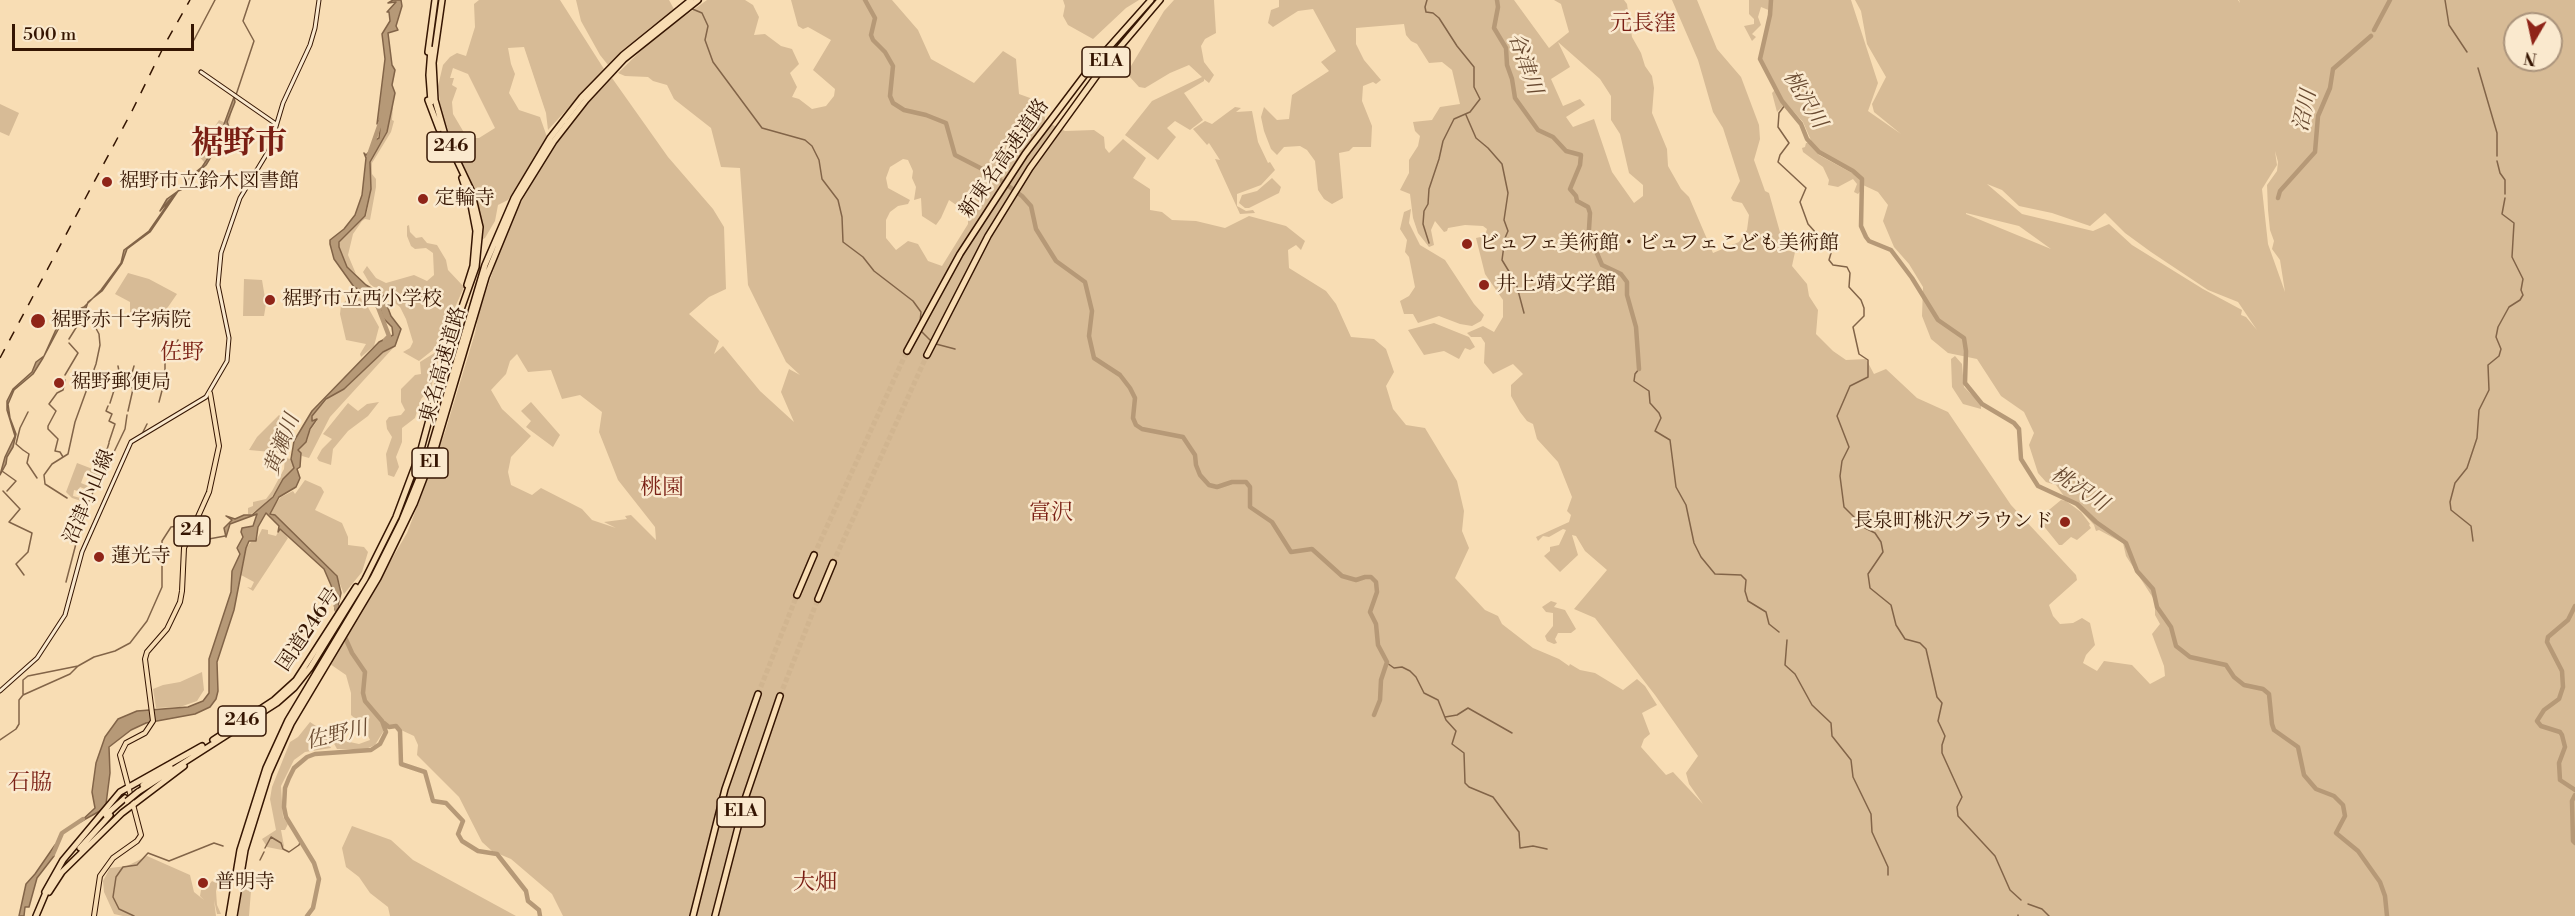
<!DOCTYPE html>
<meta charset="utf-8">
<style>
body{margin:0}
#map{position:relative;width:2575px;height:916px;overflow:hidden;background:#f8ddb4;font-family:"Libre Bodoni",serif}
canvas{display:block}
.north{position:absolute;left:2503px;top:12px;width:60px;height:60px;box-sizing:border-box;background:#fae9ce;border:2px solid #ab947c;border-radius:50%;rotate:189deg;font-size:16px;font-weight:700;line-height:24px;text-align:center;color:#351502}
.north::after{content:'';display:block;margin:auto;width:21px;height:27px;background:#8f2418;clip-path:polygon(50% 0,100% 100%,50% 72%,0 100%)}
.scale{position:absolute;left:12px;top:24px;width:182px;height:27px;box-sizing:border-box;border:3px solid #351502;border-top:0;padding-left:8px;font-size:18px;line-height:21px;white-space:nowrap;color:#351502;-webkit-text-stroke:4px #fae9ce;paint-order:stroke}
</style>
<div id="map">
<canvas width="2575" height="916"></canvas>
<div class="north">N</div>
<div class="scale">500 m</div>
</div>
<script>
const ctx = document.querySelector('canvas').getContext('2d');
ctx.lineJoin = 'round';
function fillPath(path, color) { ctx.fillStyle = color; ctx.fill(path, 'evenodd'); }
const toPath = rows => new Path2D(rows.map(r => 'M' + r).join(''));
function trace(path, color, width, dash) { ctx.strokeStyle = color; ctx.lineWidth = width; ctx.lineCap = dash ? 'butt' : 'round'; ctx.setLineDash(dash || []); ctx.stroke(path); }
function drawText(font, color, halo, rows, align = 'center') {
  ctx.font = font + ' "Libre Bodoni","Noto Serif JP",serif'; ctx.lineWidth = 5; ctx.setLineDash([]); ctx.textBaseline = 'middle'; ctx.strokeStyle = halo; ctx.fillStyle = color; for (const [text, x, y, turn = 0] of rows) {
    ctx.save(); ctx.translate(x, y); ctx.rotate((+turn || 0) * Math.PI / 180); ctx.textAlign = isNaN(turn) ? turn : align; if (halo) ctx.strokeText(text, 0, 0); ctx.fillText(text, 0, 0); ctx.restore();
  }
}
fillPath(toPath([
 [479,0,560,0,604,69,548,130,546,113,524,47,508,48,511,64,515,74,509,93,519,110,540,117,547,137,508,200,498,205,495,221,485,238,474,244,473,224,465,168,446,129,440,104,438,86,443,65,450,57,457,53,466,56,475,27,474,4],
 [453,68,468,74,495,128,479,138,472,138,468,156,466,136,453,114,452,102,457,88,452,85,454,78,450,78],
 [576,0,669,0,675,11,651,27,608,65,600,55,581,21],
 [707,0,745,0,753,5,759,17,754,35,765,34,781,46,792,49,799,64,790,73,797,87,792,97,799,99,812,109,826,106,834,96,835,89,813,70,831,40,808,27,803,29,798,26,791,0,892,0,918,30,931,59,974,83,1003,51,1016,59,1019,94,1044,103,1045,121,1065,131,1094,130,1104,137,1105,148,1109,153,1123,139,1146,158,1133,178,1150,189,1150,210,1162,212,1172,220,1196,221,1225,228,1249,216,1286,226,1305,241,1301,250,1296,245,1288,250,1289,268,1326,291,1336,304,1351,337,1374,339,1386,349,1394,372,1386,386,1393,409,1406,425,1425,428,1457,481,1464,511,1462,531,1469,548,1455,578,1485,610,1498,616,1502,624,1533,648,1559,659,1569,666,1570,664,1580,670,1595,673,1623,690,1637,679,1645,686,1657,705,1642,713,1650,734,1644,739,1641,747,1666,775,1673,772,1703,804,1689,784,1686,773,1698,756,1655,695,1595,618,1574,609,1607,570,1585,551,1576,536,1572,535,1578,555,1560,572,1544,556,1550,551,1550,547,1559,545,1566,530,1563,529,1549,537,1543,536,1538,541,1536,537,1569,522,1571,515,1567,511,1572,497,1558,462,1537,439,1533,424,1527,421,1520,412,1511,396,1511,385,1523,374,1513,364,1493,374,1484,363,1485,343,1481,337,1471,337,1467,333,1483,326,1494,332,1503,317,1503,300,1485,274,1476,238,1485,236,1487,229,1483,226,1465,225,1448,228,1447,231,1444,232,1435,221,1431,230,1434,245,1429,247,1418,233,1413,218,1410,194,1400,190,1409,173,1409,160,1418,146,1420,136,1415,131,1413,122,1432,120,1440,107,1460,104,1452,70,1442,62,1429,63,1417,44,1411,41,1406,35,1404,24,1356,28,1356,44,1364,60,1381,80,1376,84,1373,82,1363,86,1362,101,1372,126,1371,147,1353,147,1349,151,1339,153,1343,198,1332,204,1324,199,1318,190,1315,161,1307,150,1300,146,1284,147,1277,155,1271,149,1264,131,1261,117,1264,107,1277,120,1289,119,1292,95,1329,71,1321,62,1336,51,1313,9,1298,11,1273,27,1268,23,1271,10,1279,7,1279,0,1514,0,1549,48,1569,32,1561,4,1554,0,1624,0,1627,4,1632,37,1641,53,1645,66,1652,76,1654,88,1652,113,1667,149,1668,166,1681,189,1689,197,1713,253,1739,242,1747,230,1749,215,1742,203,1733,201,1731,198,1740,181,1723,128,1713,112,1698,60,1672,0,1697,0,1717,49,1741,77,1759,125,1760,139,1754,160,1765,191,1769,193,1785,250,1795,252,1792,266,1807,284,1809,296,1818,310,1816,334,1833,351,1846,360,1866,359,1874,374,1886,369,1917,398,1948,412,2011,505,2076,575,2077,580,2049,605,2053,616,2060,624,2073,623,2082,618,2090,623,2095,645,2086,655,2083,663,2097,671,2104,661,2132,665,2150,684,2165,676,2164,666,2152,634,2160,624,2155,615,2155,601,2126,556,2123,543,2099,530,2096,531,2094,525,2079,508,2064,496,2056,485,2046,482,2038,473,2029,445,2034,433,2024,412,2001,396,1977,359,1948,353,1931,339,1922,316,1923,287,1909,264,1894,247,1883,221,1888,205,1878,192,1863,185,1861,180,1862,189,1858,194,1854,192,1857,184,1853,179,1838,187,1828,185,1829,180,1823,167,1803,152,1802,148,1805,147,1806,143,1809,143,1819,155,1861,178,1860,175,1828,158,1813,145,1803,122,1779,95,1784,105,1777,112,1772,93,1776,89,1760,59,1771,11,1761,7,1758,17,1761,25,1752,34,1756,37,1752,41,1744,26,1754,24,1754,19,1749,14,1749,0,1851,0,1878,83,1868,111,1901,134,1874,112,1872,104,1886,77,1867,44,1861,11,1855,0,2238,0,2240,3,2239,0,2575,0,2575,916,563,916,552,894,511,859,492,851,482,842,459,797,417,755,418,745,414,736,388,724,375,745,366,749,337,749,331,738,359,744,370,740,364,727,351,715,351,693,346,675,330,664,407,533,417,507,445,432,475,333,479,312,509,224,546,158,581,110,612,78,668,157,713,209,724,227,726,289,709,297,689,314,719,341,714,354,723,346,760,391,794,422,781,392,789,369,800,375,786,362,748,285,740,168,721,167,711,128,674,99,667,85,653,81,648,77,625,76,618,73,654,38],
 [2515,24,2551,24,2551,60,2515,60],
 [1558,42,1600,79,1611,96,1611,120,1620,134,1629,173,1643,185,1643,196,1634,203,1612,172,1594,119,1573,127,1566,117,1585,105,1580,99,1563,106,1551,79,1570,67],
 [2275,151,2278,162,2277,171,2267,185,2268,210,2270,230,2274,241,2272,249,2280,260,2285,292,2268,244,2262,189,2277,165],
 [903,159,908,160,913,171,912,178,916,187,914,200,921,198,922,216,936,225,941,218,949,200,968,213,968,224,942,266,928,261,918,244,908,241,896,250,886,238,886,220,890,212,898,206,908,204,910,200,888,188,886,178,890,167],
 [1987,184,2002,190,2019,206,2052,213,2090,226,2105,213,2125,233,2151,252,2208,290,2238,302,2257,330,2246,317,2241,315,2242,310,2203,289,2132,245,2109,224,2093,231,2022,214],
 [1966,213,2019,226,2051,249,1966,214],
 [517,354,528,372,551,370,562,399,580,395,602,412,599,432,618,480,655,527,656,540,631,515,625,516,627,519,604,522,616,528,592,520,582,509,541,488,532,495,511,485,508,472,511,457,531,436,502,409,491,390,506,374,510,361],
 [1139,0,1126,8,1093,39,1068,25,1063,16,1065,6,1063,0],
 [1174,0,1214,0,1216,33,1205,39,1201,46,1204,62,1214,75,1209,83,1204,79,1204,81,1184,93,1203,120,1190,130,1175,121,1167,128,1176,137,1158,160,1125,135,1152,101,1202,77,1189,65,1170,73,1145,88,1139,87,1129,76,1128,71,1164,11],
 [0,104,19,113,9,136,0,132],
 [393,107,392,120,394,121,391,132,372,163,372,174,376,179,376,187,370,220,365,219,362,221,353,234,348,255,356,274,346,266,339,247,340,242,366,216,371,191,370,161,387,133,391,109],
 [1235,107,1241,108,1236,112,1252,111,1258,142,1268,163,1270,162,1275,170,1261,185,1237,194,1237,206,1246,211,1253,210,1255,213,1240,214,1215,159,1220,160,1209,143,1207,145,1193,129,1205,121,1212,124],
 [232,109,227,136,221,139,218,148,203,168,204,162,197,154,219,120,226,123],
 [1272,178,1281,187,1279,193,1249,208,1245,208,1239,203,1242,195,1257,191],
 [1411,209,1409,223,1420,245,1445,260,1474,304,1484,315,1481,321,1472,326,1460,324,1439,316,1418,323,1413,314,1404,314,1400,301,1409,296,1415,287,1409,257,1405,252,1407,240,1400,229,1404,212],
 [409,225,410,232,416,238,422,237,427,243,437,245,446,260,448,270,464,287,453,312,444,320,441,334,443,342,419,361,403,352,410,348,413,342,406,319,400,307,370,284,363,272,367,266,376,278,386,283,414,275,427,281,434,275,433,253,426,248,415,249,411,246,407,236,407,226],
 [128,273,149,279,177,294,159,320,150,321,130,312,130,302,115,294],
 [244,279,262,280,266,304,264,316,243,316],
 [354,293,365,302,379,327,374,346,361,357,360,354,366,344,346,340,340,314,341,305],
 [1434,323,1469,337,1475,347,1470,350,1465,348,1459,359,1444,351,1424,355,1408,330],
 [442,345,431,388,421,399,415,418,402,428,402,442,396,457,399,467,394,477,388,475,386,454,392,437,387,429,386,421,389,417,401,415,405,410,401,402,401,389,415,375,421,374,420,362,436,352],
 [394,347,330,417,309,458,302,456,298,451,308,439,309,432,317,421,317,419,311,420,312,416,332,394,347,387,382,353],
 [1955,356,1962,364,1964,387,1981,404,1981,409,1963,404,1952,387,1951,359],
 [379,402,368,416,348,431,333,449,331,465,319,461,317,458,322,449,332,439,323,434,348,403,358,411,367,404],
 [531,402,560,435,553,447,526,427,531,421,521,411],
 [279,415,285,421,295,424,287,451,282,453,249,450,257,437],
 [285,458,291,459,294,468,267,503,251,514,248,514,248,508,253,506,253,502,266,499,272,491,284,469],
 [77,463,103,473,100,477,85,472,81,483,88,486,85,489,80,487,78,491,74,490,73,496,88,500,87,503,72,498,66,492],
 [305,480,321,487,324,492,315,510,342,523,348,537,348,545,364,547,368,552,362,572,344,594,336,574,270,511,281,497,293,491,295,494],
 [2061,500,2066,501,2081,512,2090,524,2089,525,2091,528,2077,540,2071,537,2062,545,2059,545,2038,519],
 [280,528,288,538,253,591,247,587,251,588,254,582,241,575,246,548,251,542,256,541,262,529,268,530,268,534,276,536],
 [1551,601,1557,603,1554,607,1565,610,1576,629,1571,633,1558,633,1555,639,1557,643,1554,644,1547,641,1545,636,1553,626,1553,613,1546,612,1542,607],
 [202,672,204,690,197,701,180,707,156,708,153,689,163,685,180,682],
 [310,722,328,734,326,738,331,748,305,752,294,760,281,786,283,817,288,824,285,830,281,830,284,846,282,850,267,847,262,839,276,830,270,799,272,787,290,742,298,737],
 [352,826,391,840,413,860,516,916,390,916,388,907,370,893,359,877,346,867,342,848],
 [147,856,190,875,194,892,204,900,200,896,201,890,205,890,212,881,214,882,216,880,218,883,216,891,217,905,221,914,217,914,214,900,216,916,123,916,114,914,104,892,103,881,110,868,127,866],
 [244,876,252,878,249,916,238,916]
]), '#d7bb96');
const water = toPath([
 [393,0,401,0,402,6,396,26,398,30,388,33,392,65,395,70,392,85,395,93,387,132,370,162,371,189,365,216,339,242,339,247,347,267,366,285,383,295,391,316,401,329,395,346,383,352,344,389,326,399,312,416,312,421,317,419,310,429,306,442,298,450,301,453,300,467,297,469,300,478,296,487,279,497,270,514,275,515,337,576,341,593,337,610,335,610,333,590,324,569,280,529,278,532,279,526,266,513,258,527,256,541,249,541,246,548,234,610,217,662,218,691,216,699,210,707,195,714,146,723,131,730,109,747,110,773,106,804,100,811,80,822,95,808,92,792,96,763,105,737,118,719,137,711,188,707,203,701,209,693,209,659,231,592,232,571,240,554,237,548,243,537,241,532,242,528,253,526,257,514,230,524,226,537,224,528,232,520,226,516,235,519,244,515,252,515,273,497,283,479,294,468,291,459,294,441,312,411,379,342,393,335,392,327,383,318,377,299,354,287,334,259,330,244,330,240,344,229,355,215,362,195,366,158,364,153,366,155,369,152,373,146,373,141,379,138,381,118,377,124,385,59,382,34,390,21,389,12,387,12,396,2,388,3,393,0],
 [234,97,235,102,227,122,229,127,206,165,190,179,185,188,178,191,150,232,127,249,122,263,102,291,88,302,86,308,76,312,71,320,60,326,43,358,33,374,14,390,8,404,10,418,16,434,13,447,7,457,6,464,0,475,5,457,15,436,7,410,7,401,13,389,32,372,36,362,44,356,58,325,63,320,70,318,74,311,84,307,101,290,121,263,124,250,149,231,174,195,160,211,167,199,185,186,191,176,202,167,216,146,234,97],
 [55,845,54,856,37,878,29,907,25,907,24,916,19,916,26,884,35,874,55,845]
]);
fillPath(water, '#b69977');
trace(water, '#826448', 1.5);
trace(toPath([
 [1427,0,1425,7,1426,12,1433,13,1439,18,1457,46,1474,67,1474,87,1480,99,1470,112,1454,119,1443,141,1439,159,1429,189,1428,204,1424,211,1423,224,1429,243],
 [2445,0,2449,25,2467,52],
 [690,8,702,13,708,26,705,40,713,62,762,128,805,140,812,146,819,160,822,179,838,200,842,217,843,242,863,257,874,271,913,301,921,312,920,322],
 [194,40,215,0],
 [2478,68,2497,133,2497,156],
 [236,95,254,41,243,21,250,0],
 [1785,105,1779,113,1778,127,1789,143,1780,155,1778,162,1806,188,1800,202,1808,224,1816,233,1831,240,1833,246,1829,260,1833,265,1847,267,1850,273,1849,287,1861,300,1864,308,1864,316,1853,327,1859,354,1868,360,1868,377,1850,386,1837,416,1849,447,1842,461,1840,476,1844,507,1865,528,1875,533,1881,542,1883,552,1868,574,1870,588,1891,605,1896,625,1905,639,1920,643,1926,649,1937,697,1942,703,1938,721,1945,736,1942,745,1942,753,1962,797,1957,807,1958,816,1995,856,2010,890,2021,900],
 [1466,115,1476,138,1488,148,1502,164,1508,193,1504,220,1508,231,1505,238,1502,260,1516,283,1524,313],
 [2497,161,2500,173,2505,180,2505,194],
 [86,308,91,318],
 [920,330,932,342],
 [69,339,79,323,75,319,81,314,78,310],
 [936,344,955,349],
 [1639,369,1635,374,1634,381,1649,391,1650,403,1659,413,1661,418,1655,431,1670,440,1676,487,1686,505,1694,543,1701,557,1715,574,1741,575,1746,580,1745,591,1748,601,1766,612,1769,624,1779,632],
 [65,375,78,353,69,343],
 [159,402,165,379,165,361,178,340],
 [110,403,117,381,121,382,118,366],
 [108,406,106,411,112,414,109,421,115,424,109,442],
 [128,411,133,389,129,383,134,366],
 [143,432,147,424],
 [109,443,105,456,109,458],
 [23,450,16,444,20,428,28,412],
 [23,450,29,454,27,463,37,478],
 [113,454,125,429,127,415],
 [63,457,60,452,55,451,58,439,48,429,48,426,56,411,49,404,57,393,63,390,65,380],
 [2,471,16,481,7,491],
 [3,491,20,509,9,522,32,533,28,552,16,564,24,575],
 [67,498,45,484,44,475,52,464,68,454,75,422,96,364,100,345,99,334,92,321],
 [2473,541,2471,526,2451,510,2450,502,2455,483,2467,468,2477,438,2479,410,2489,390,2488,365,2499,356,2501,349,2496,337,2498,327,2509,307,2520,300,2523,295,2521,290,2523,279,2512,257,2514,223,2502,214,2505,198],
 [66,582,85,509,110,457],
 [1787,640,1785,665,1795,674,1812,705,1831,723,1832,736,1851,760,1853,777,1871,814,1872,832,1888,867,1888,875],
 [1387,663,1394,668,1402,667,1410,671,1416,677,1424,693,1438,700,1446,720,1456,731,1452,744,1464,753,1465,783,1469,787,1493,797,1519,832,1520,848,1533,846,1547,849],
 [23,694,23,680,28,676,78,666],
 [1445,717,1457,715,1468,708,1512,733],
 [0,740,16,729,19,724,19,700,23,695,70,674,78,666,94,657,115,651,130,643,147,621,162,587,162,541,171,527,177,526,198,541,225,536],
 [265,848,271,837,281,843,283,849,289,852,299,845,301,840],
 [260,860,264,852],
 [2028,904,2042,909,2049,916],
 [2018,915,2018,916],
 [134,916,119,909,113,897,116,877,123,867,137,865,148,853,169,861,214,843,223,846]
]), '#826448', 1.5);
trace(toPath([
 [865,0,875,18,871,35,873,40,885,52,893,66,890,96,893,103,904,110,926,115,946,123,955,155,992,174,1022,196,1031,206,1036,229,1056,261,1085,282,1092,311,1089,336,1094,358,1120,375,1130,388,1135,398,1133,418,1136,425,1142,429,1183,437,1195,455,1196,465,1200,475,1209,485,1217,487,1232,482,1246,482,1250,487,1250,507,1272,522,1291,552,1312,549,1342,576,1356,580,1365,577,1371,577,1376,582,1377,592,1370,612,1376,624,1378,645,1387,662,1381,680,1380,700,1374,715],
 [1497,0,1498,7,1494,28,1506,48,1507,65,1512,79,1515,98,1538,130,1553,137,1566,151,1581,155,1580,165,1570,189,1576,196,1577,201,1588,207,1590,213,1588,245,1596,251,1602,265,1621,274,1627,282,1627,295,1636,327,1639,369],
 [1771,0,1770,15,1760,59,1782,101,1801,124,1807,139,1819,152,1853,171,1862,179,1861,226,1866,237,1869,241,1891,250,1912,278,1938,320,1964,338,1966,351,1965,383,1982,404,2014,423,2019,429,2021,459,2038,486,2077,504,2096,522,2126,543,2137,571,2153,589,2157,607,2171,627,2176,646,2190,657,2226,665,2234,677,2244,685,2263,689,2269,694,2272,724,2274,730,2298,747,2304,775,2316,789,2334,796,2343,805,2345,816,2336,833,2358,851,2380,882,2385,896,2387,916],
 [2374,30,2390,0],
 [369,155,383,115],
 [2278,198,2280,191,2315,152,2318,116,2330,88,2333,69,2371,36],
 [362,290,376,302,389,336,385,340],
 [2575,606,2568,620,2548,637,2547,642,2562,671,2563,687,2559,699,2544,710,2537,721,2541,726,2560,732,2562,735,2565,747,2559,763,2560,780,2575,790],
 [384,723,389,727,396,726,400,731,401,764,425,772,433,801,446,803,463,821,458,834,462,841,478,851,497,854,526,891,528,901,539,910,540,916],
 [2575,795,2572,801,2573,841,2575,843],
 [53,854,62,833,83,819],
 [307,916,313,908,319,879,314,863,286,817,284,807,285,788,289,778,294,768,307,757,315,754,371,750,380,744,386,732,382,721,365,701,363,693,365,672,352,653,340,626,336,606]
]), '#b69977', 4.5);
trace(toPath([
 [449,333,455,316],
 [452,335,458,318],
 [814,555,907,351],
 [833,563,927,355],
 [758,694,797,595],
 [780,696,818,599]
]), '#d1b590', 5, [5, 2.5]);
const secondary = toPath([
 [201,72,276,124],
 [0,691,37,658,65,615,82,552,131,442,206,397,227,361,229,338,218,285,221,253,240,198,269,150,283,103,310,45,315,28,319,0]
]);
const primary = toPath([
 [94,916,100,876,113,858,137,841,141,835,120,755,126,743,145,733,153,721,145,659,147,652,167,629,180,602,182,591,184,548,209,492,219,446,210,393]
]);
const highway = toPath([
 [442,0,433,63,435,100,445,135,471,190,480,227,476,267,458,318],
 [431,49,429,75,431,102],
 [428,52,435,0],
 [428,100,439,129],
 [462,178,471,205,476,231,473,266,467,285],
 [907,351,960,254,1025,154,1087,72,1151,0],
 [927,355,988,236,1030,168,1103,67,1160,0],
 [797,595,814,555],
 [818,599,833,563],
 [213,740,274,700,296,680,356,587],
 [143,785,170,767],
 [138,792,277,703,294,688,310,668,365,579,396,517,420,453,452,335],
 [106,815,125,798],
 [80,848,110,815],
 [61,873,122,813,184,766],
 [45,892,63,860,120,792,202,746],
 [49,892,62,872],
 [36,916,47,890],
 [229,916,240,850,266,768,288,720,373,578,402,520,429,454,485,265,514,198,550,138,582,97,623,55,691,0],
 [234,916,245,850,269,773,291,724,378,578,414,504,435,449,486,277,518,199,554,141,586,100,624,59,698,0],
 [693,916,725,789,758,694],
 [715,916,746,796,780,696]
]);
trace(secondary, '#351502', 5);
trace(primary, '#351502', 6);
trace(highway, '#351502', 8);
trace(secondary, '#fae9ce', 3);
trace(primary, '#f8ddb4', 4);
trace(highway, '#f8ddb4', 5);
trace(toPath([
 [0,358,132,111,165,44,190,0]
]), '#351502', 1.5, [10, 10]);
const highwayBridge = toPath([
 [127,801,138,792]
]);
trace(highwayBridge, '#351502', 8, []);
trace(highwayBridge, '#f8ddb4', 5);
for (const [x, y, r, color] of [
 [107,182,6,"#8f2418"],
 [423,199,6,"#8f2418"],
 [1467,244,6,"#8f2418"],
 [1484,285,6,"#8f2418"],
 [270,300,6,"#8f2418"],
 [38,321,8,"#8f2418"],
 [59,383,6,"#8f2418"],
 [2065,522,6,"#8f2418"],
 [99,557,6,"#8f2418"],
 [203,883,6,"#8f2418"]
]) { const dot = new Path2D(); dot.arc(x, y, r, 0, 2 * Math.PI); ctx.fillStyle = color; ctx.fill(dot); trace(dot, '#fae9ce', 2); }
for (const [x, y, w] of [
 [1106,62,48],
 [451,147,48],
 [430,463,36],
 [192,531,36],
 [242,721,48],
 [741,812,48]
]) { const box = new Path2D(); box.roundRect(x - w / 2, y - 15, w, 30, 4.5); ctx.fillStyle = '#fae9ce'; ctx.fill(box); trace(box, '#351502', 1.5); }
drawText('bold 18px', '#351502', null, [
 ["E1A",1106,62],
 ["246",451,147],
 ["E1",430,463],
 ["24",192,531],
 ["246",242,721],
 ["E1A",741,812]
]);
drawText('20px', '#351502', '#fae9ce', [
 ["新東名高速道路",1005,159,-55],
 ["東名高速道路",444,365,-74],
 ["沼津小山線",90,497,-67],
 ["国道246号",309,630,-56]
]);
drawText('20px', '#351502', '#fae9ce', [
 ["裾野市立鈴木図書館",119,182],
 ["定輪寺",435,199],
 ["ビュフェ美術館・ビュフェこども美術館",1479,244],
 ["井上靖文学館",1496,285],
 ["裾野市立西小学校",282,300],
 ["裾野赤十字病院",51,321],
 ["裾野郵便局",71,383],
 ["長泉町桃沢グラウンド",2053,522,"right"],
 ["蓮光寺",111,557],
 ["普明寺",215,883]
], 'left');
drawText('italic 21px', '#694a31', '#fae9ce', [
 ["谷津川",1524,64,71],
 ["桃沢川",1804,100,59],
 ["沼川",2306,111,-78],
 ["黄瀬川",283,445,-69],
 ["桃沢川",2079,490,33],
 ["佐野川",337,736,-13]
]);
drawText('22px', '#7a1f14', '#fae9ce', [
 ["元長窪",1643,25],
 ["佐野",182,354],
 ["桃園",662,489],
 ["富沢",1051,514],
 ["石脇",30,784],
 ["大畑",815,884]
]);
drawText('bold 32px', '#7a1f14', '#fae9ce', [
 ["裾野市",239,145]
]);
</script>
